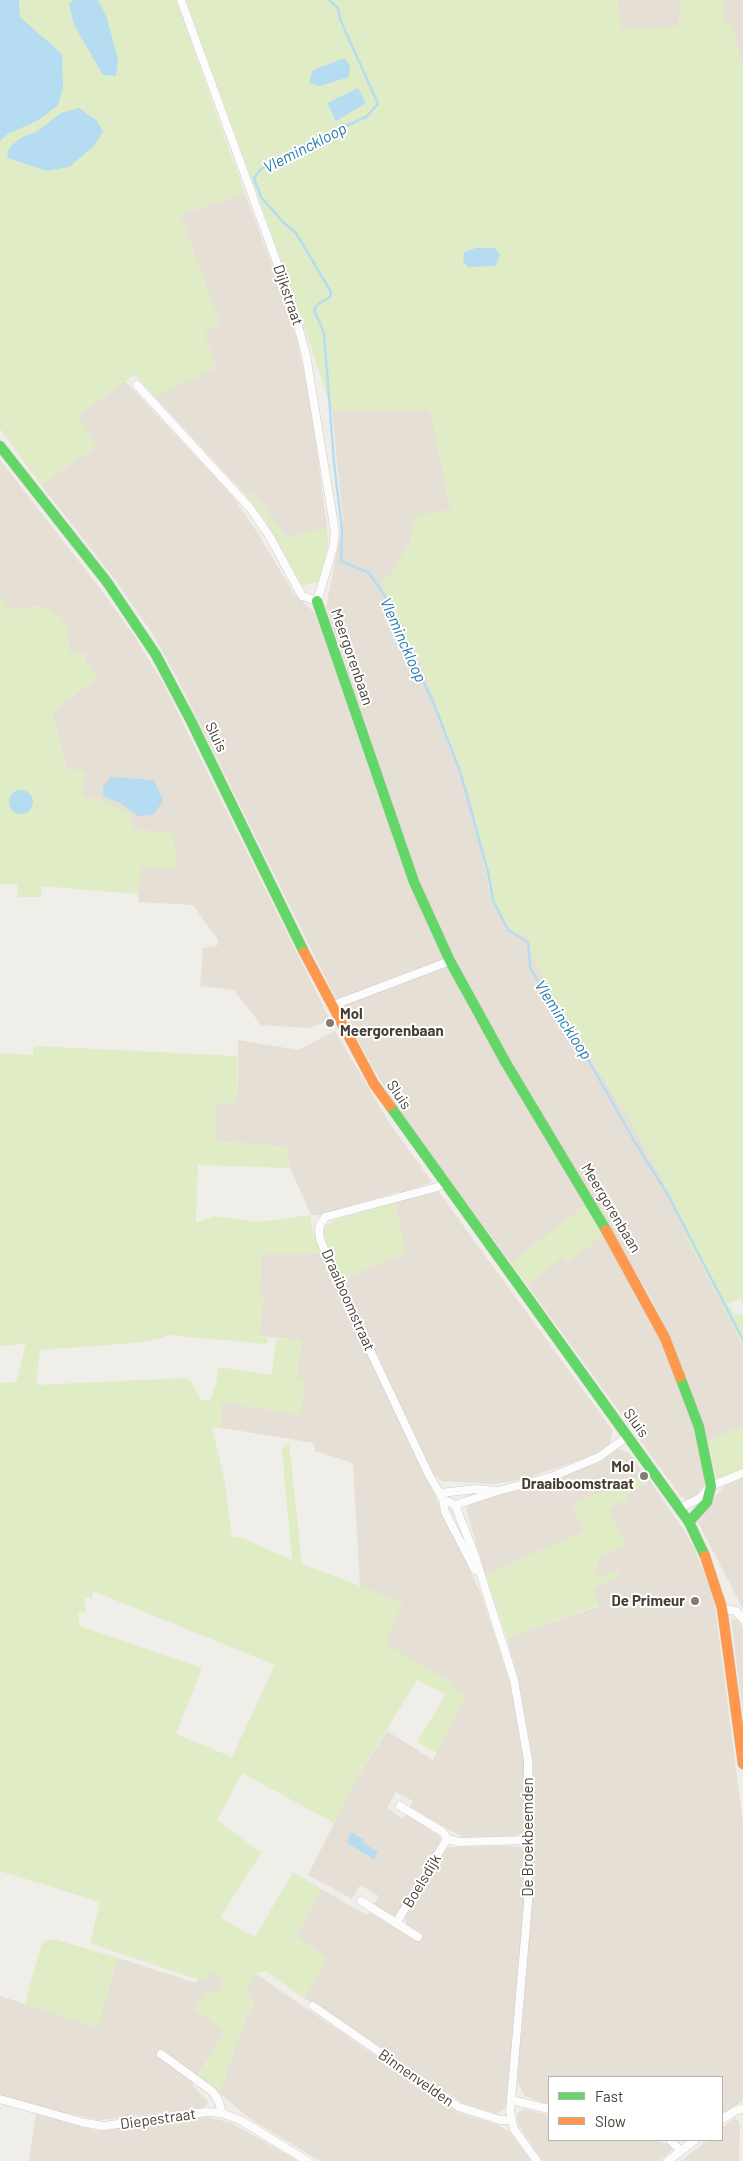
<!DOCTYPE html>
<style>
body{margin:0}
#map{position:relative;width:743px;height:2161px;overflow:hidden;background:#f0eee8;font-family:Barlow,sans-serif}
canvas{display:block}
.legend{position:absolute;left:548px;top:2076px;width:175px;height:65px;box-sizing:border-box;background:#fff;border:1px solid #b5b2ae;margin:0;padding:6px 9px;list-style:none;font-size:15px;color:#473f34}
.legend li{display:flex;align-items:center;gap:10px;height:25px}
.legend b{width:25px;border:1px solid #b5b2ae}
</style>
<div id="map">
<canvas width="743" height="2161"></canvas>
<ul class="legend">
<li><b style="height:6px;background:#63d668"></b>Fast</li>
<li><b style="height:6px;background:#ff974d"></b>Slow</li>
</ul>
</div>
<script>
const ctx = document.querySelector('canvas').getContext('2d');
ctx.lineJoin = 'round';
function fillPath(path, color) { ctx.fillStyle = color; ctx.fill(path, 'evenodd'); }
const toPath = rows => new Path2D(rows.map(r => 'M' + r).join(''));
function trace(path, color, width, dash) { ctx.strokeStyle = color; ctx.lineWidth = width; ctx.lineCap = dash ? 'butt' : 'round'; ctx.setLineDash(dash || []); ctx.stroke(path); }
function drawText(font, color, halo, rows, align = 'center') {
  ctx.font = font + ' Barlow,sans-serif'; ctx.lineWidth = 4; ctx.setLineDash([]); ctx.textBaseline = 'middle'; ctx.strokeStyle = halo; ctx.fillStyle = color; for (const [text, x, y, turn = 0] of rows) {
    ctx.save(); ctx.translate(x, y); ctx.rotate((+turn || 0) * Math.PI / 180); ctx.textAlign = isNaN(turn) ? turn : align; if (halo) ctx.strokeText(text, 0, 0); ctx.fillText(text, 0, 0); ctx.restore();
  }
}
fillPath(toPath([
 [618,0,681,0,679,27,620,29],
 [723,0,743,0,743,67,731,22,724,22],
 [245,194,284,297,299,348,312,413,327,527,287,538,255,495,244,493,155,397,216,367,203,332,220,324,180,214],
 [125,381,231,494,257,532,294,594,315,613,408,882,444,960,337,1001,175,674,152,633,116,581,41,485,96,447,78,416],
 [332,411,430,411,451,510,415,516,409,544,389,577,381,582,426,676,471,798,491,899,513,932,528,936,535,962,569,1024,633,1125,691,1234,685,1239,701,1264,743,1346,743,1426,708,1441,669,1335,651,1298,509,1060,442,933,416,874,326,607,343,522],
 [0,460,102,591,135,637,163,683,330,1020,309,1028,261,1025,234,990,200,986,203,948,217,946,218,940,193,905,138,902,141,867,133,829,103,800,83,797,67,769,53,717,52,711,74,696,86,658,81,653,69,652,68,633,40,606,8,610,0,595],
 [448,965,471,1012,586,1205,511,1263,402,1115,373,1068,339,1005],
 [335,1031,390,1124,432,1182,402,1193,398,1192,320,1215,311,1215,290,1168,287,1147,215,1141,215,1103,238,1102,238,1040,298,1050],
 [438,1191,613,1431,609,1445,594,1455,524,1479,494,1484,442,1481,433,1474,341,1279,406,1253,395,1203],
 [603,1235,643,1301,661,1339,699,1443,705,1474,704,1485,697,1496,691,1499,685,1499,680,1495,527,1285,562,1257,567,1262],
 [261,1254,322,1254,481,1594,512,1689,524,1751,523,1833,513,1836,463,1837,409,1808,413,1801,396,1792,387,1808,403,1819,406,1814,441,1837,438,1847,398,1914,394,1916,373,1905,379,1896,360,1885,352,1899,308,1875,357,1778,387,1731,433,1760,465,1695,451,1687,452,1684,385,1644,402,1602,360,1587,353,1463,315,1451,314,1443,222,1428,222,1402,301,1415,296,1378,302,1340,260,1336,263,1297,260,1296],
 [617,1449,628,1452,646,1475,572,1504,584,1531,485,1575,466,1508,474,1502,556,1480,603,1460],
 [743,1478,743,1609,698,1522,701,1514,724,1486],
 [650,1481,686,1533,695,1550,710,1589,715,1607,743,1823,743,2098,741,2102,722,2115,722,2077,549,2077,549,2105,525,2096,517,2082,532,1902,533,1761,518,1680,507,1638,599,1606,594,1588,617,1570,597,1579,595,1573,608,1507,625,1500,628,1494],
 [731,1619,738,1620,743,1628,743,1712],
 [514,1846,525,1848,525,1901,507,2107,497,2114,464,2104,336,2017,304,1998,328,1958,296,1936,321,1889,367,1915,369,1912,417,1940,406,1923,405,1916,446,1849,451,1847],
 [118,1958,196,1983,198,1978,213,1970,225,1980,216,1994,224,2032,192,2085,208,2101,207,2105,203,2108,101,2120,59,2112,0,2095,0,1996,97,2027],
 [256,1974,457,2112,498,2125,510,2132,531,2161,320,2161,249,2118,219,2093,247,2015,255,2003,246,1993],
 [523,2109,549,2115,549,2140,654,2140,669,2144,673,2149,660,2161,543,2161,518,2124,517,2114],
 [36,2114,97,2131,208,2117,231,2123,298,2161,29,2161],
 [734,2118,738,2120,740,2125,739,2161,681,2161,708,2140,722,2140,722,2128]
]), '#e5dfd5');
fillPath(toPath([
 [19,0,176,0,245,194,180,214,220,324,204,333,216,368,155,397,135,375,125,381,78,416,96,447,41,485,0,429,0,141,8,134,37,121,38,35,20,17],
 [186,0,618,0,621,29,679,27,681,0,723,0,724,22,731,21,743,67,743,1305,740,1298,727,1304,734,1314,743,1315,743,1346,701,1264,685,1239,690,1234,633,1125,569,1024,535,962,528,936,514,933,491,899,471,798,426,676,380,582,389,577,409,544,415,515,451,510,430,411,332,411,293,292],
 [244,493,255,495,287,538,327,527,328,545,320,582,302,585,265,520],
 [0,595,8,610,40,606,50,609,61,617,68,633,69,652,81,653,98,678,52,711,67,769,85,771,83,797,103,800,131,814,133,829,173,833,177,859,176,869,141,867,138,894,42,886,41,897,18,897,17,884,0,884],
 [34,1046,237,1056,238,1102,215,1103,215,1141,287,1147,290,1168,198,1165,196,1223,214,1216,258,1222,311,1215,311,1226,322,1254,261,1254,260,1296,263,1297,260,1336,268,1338,267,1344,168,1335,158,1339,135,1343,40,1350,36,1385,186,1378,191,1381,201,1400,210,1401,217,1379,218,1367,272,1375,276,1338,302,1340,296,1378,305,1379,301,1415,222,1402,222,1428,212,1427,225,1482,232,1538,240,1537,292,1560,282,1450,286,1444,289,1444,302,1564,402,1602,386,1644,452,1684,451,1687,465,1695,437,1753,417,1742,446,1694,417,1680,357,1778,334,1823,242,1773,217,1820,261,1853,220,1918,255,1937,293,1872,321,1889,296,1936,328,1958,304,1998,265,1971,256,1974,246,1993,255,2003,247,2015,219,2093,198,2076,224,2032,195,2009,209,1989,216,1994,224,1980,213,1970,205,1982,90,1943,100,1902,0,1871,0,1383,16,1382,26,1343,0,1346,0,1053,33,1055],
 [93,1591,275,1665,232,1757,176,1734,202,1668,80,1626,78,1613,86,1612,84,1597,92,1599],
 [395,1203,406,1253,341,1279,323,1234,326,1225,337,1219],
 [586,1205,603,1235,567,1262,562,1257,527,1285,511,1263],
 [743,1426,743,1470,720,1478,716,1477,708,1441],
 [646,1475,650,1481,628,1494,625,1500,608,1508,626,1545,600,1556,595,1573,597,1578,617,1570,620,1576,594,1588,599,1605,507,1638,485,1575,584,1531,572,1504],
 [54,1939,118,1958,98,2028,25,2004,41,1946,44,1941]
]), '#dfecc6');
fillPath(toPath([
 [0,0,19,0,20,17,62,54,63,88,58,105,37,121,8,134,0,141],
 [74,0,98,0,106,15,118,59,116,76,103,75,74,25,69,4],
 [344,58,350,66,349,77,320,86,309,83,313,70],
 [358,88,366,103,336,121,327,103],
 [79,108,96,120,103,131,94,146,69,167,47,171,8,158,7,154,10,147,22,137,36,132,61,113],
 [476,248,495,248,500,255,495,266,468,267,463,261,464,252],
 [111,777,154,780,163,800,161,804,153,815,138,816,120,803,105,797,103,793,103,786],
 '9 802a12 12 0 1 1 24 0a12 12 0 1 1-24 0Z',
 [351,1832,364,1840,363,1843,378,1852,374,1859,347,1843]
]), '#b6dcf1');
trace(toPath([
 [329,0,338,8,340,19,378,104,366,117,310,142,261,169,254,178,261,197,284,223,296,233,331,292,330,297,318,304,314,310,324,333,334,462,342,530,341,561,369,573,391,605,402,635,434,704,460,771,488,872,493,900,508,930,528,942,530,967,538,981,562,1014,636,1144,668,1195,743,1340]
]), '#b6dcf1', 2.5);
const street = toPath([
 [137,385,250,508,270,537,302,596,317,601,333,548,335,532,306,355,292,304,181,0],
 [331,1006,450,961],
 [444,1184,434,1188,325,1217,319,1227,320,1239,340,1287,429,1475,443,1499,455,1505,498,1491,551,1477,599,1457,628,1436],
 [440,1493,477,1489,496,1491],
 [443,1499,445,1512,475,1570],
 [455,1505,474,1553,514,1680,528,1760,528,1903,510,2111,514,2129,537,2161],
 [680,1508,700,1498,711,1486,743,1473],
 [722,1608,736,1611,743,1619],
 [400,1806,443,1832,447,1839],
 [361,1901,418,1937],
 [396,1923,447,1839,459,1842,529,1840],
 [313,2006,459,2107,500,2120,511,2120],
 [161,2054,213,2092,219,2102,222,2113],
 [0,2099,85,2123,104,2126,206,2112,222,2113,242,2121,307,2161],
 [511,2100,549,2109],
 [722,2119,735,2111,743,2109],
 [670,2140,681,2151],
 [668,2161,695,2140]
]);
const fast = toPath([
 [0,446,107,582,156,655,191,721,304,952],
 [317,601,414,882,450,961,506,1063,606,1230],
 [390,1106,689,1522,705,1556],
 [680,1377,699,1427,711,1486,707,1502,689,1522]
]);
const slow = toPath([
 [304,952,374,1084,390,1106],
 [606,1230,665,1338,680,1377],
 [705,1556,722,1608,743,1764]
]);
trace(street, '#cecbc6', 9);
trace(fast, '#d1ccc0', 11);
trace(slow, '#d1ccc0', 11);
trace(street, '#fdfcfc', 8);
trace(fast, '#63d668', 10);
trace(slow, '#ff974d', 10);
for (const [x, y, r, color] of [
 [330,1023,5,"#827c73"],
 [644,1476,5,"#827c73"],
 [695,1601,5,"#827c73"]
]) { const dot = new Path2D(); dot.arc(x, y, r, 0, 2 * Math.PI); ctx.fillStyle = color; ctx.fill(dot); trace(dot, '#fff', 2); }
drawText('15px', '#473f34', '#fff', [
 ["Dijkstraat",288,295,71],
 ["Meergorenbaan",352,657,71],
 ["Sluis",216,737,64],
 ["Sluis",399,1095,56],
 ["Meergorenbaan",611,1208,59],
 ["Draaiboomstraat",348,1300,66],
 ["Sluis",636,1423,54],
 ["De Broekbeemden",528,1837,-90],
 ["Boelsdijk",422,1881,-59],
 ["Binnenvelden",416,2078,35],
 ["Diepestraat",158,2119,-8]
]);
drawText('bold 15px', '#473f34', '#fff', [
 ["Mol",340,1014,"left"],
 ["Meergorenbaan",340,1031,"left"],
 ["Mol",634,1467],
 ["Draaiboomstraat",634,1484],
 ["De Primeur",685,1601]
], 'right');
drawText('italic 16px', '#257bb1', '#fff', [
 ["Vleminckloop",305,148,-27],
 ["Vleminckloop",403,640,66],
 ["Vleminckloop",563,1020,57]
]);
</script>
